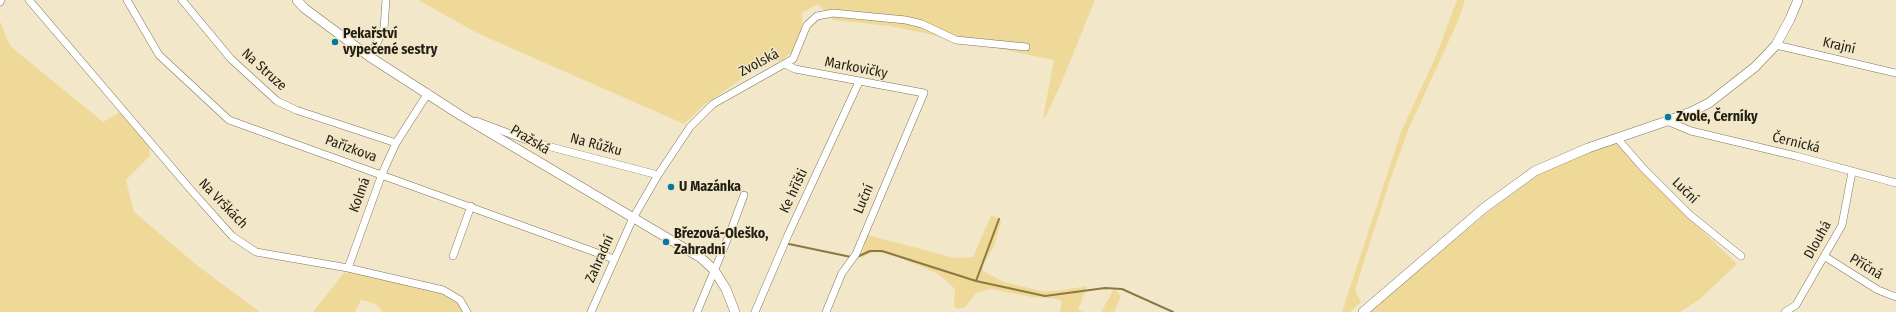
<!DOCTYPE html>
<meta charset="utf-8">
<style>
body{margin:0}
canvas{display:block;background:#f2e8c9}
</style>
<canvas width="1896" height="312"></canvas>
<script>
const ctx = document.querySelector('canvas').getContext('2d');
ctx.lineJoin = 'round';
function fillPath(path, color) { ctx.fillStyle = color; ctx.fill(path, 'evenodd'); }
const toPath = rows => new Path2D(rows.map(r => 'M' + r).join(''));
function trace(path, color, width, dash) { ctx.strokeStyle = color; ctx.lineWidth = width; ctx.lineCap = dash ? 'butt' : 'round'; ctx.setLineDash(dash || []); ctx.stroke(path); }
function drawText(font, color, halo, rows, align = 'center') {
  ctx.font = font + ' "Fira Sans Condensed",sans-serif'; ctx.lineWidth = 3; ctx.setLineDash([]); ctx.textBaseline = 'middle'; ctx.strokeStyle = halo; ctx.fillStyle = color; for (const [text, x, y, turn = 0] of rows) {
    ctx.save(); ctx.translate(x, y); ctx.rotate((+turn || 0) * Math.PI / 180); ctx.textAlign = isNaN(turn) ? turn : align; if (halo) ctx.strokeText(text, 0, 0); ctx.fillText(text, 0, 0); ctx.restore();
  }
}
fillPath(toPath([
 [418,0,1095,0,1060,86,1046,116,1043,118,1054,60,890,26,833,20,818,4,802,13,802,31,793,51,782,60,763,64,704,105,684,124,477,33],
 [1457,0,1465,0,1458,21,1409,128,1389,183,1355,290,1361,302,1350,312,1342,312,1401,132,1436,56],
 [0,21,10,46,103,122,120,112,149,146,150,156,126,180,134,212,199,267,260,312,0,312],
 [1617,142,1666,196,1737,264,1700,299,1680,312,1369,312,1493,208,1541,173,1582,155],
 [991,216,999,218,1001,222,994,246,983,265,983,271,1004,282,1041,291,1057,291,1087,286,1078,310,1084,312,1060,312,1062,301,1056,299,1032,297,990,289,976,293,965,307,959,309,954,307,954,303,955,289,937,273,893,255,877,252,868,254,861,258,867,235,955,258,973,257],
 [350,272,442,292,459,304,464,312,383,312,376,304,361,300,355,312,313,312,344,273],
 [1114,289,1121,296,1114,312,1101,312]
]), '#efd998');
trace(toPath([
 [789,244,851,257],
 [857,257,870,251,882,251,976,281,1045,296,1105,288,1122,289,1173,312],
 [976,281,999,219]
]), '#8c793f', 2);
const minor = toPath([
 [29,0,191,190,232,236,256,252,348,268,443,290,460,300,467,312],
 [127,0,159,55,229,120,614,259],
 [182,0,231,59,277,101,296,110,396,143],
 [0,2,1,0],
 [1776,45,1896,73],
 [370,57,384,28,386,0],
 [785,64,795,69,924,93,856,254,842,273,826,312],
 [476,121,532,142,658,175],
 [1667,121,1691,131,1796,156,1896,183],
 [1617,138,1643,168,1690,215,1741,256],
 [453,256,471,206],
 [1824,256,1878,290,1896,297],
 [348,268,382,174,396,143,428,93],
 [591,312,633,218,658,175,690,127,713,104,793,59,807,25,817,16,833,13,906,20,922,24,956,40,1026,47],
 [697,312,730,233,744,195],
 [755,312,788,235,859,82],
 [1785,312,1796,305,1842,225,1852,172]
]);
const tertiary = toPath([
 [297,0,304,8,370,57,460,115,701,258,714,270,726,289,735,312],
 [1363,312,1484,208,1535,171,1588,148,1667,121,1691,112,1709,103,1755,67,1776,45,1790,19,1798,0]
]);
trace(minor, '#7e7559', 8);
trace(tertiary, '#7e7559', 10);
trace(minor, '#fff', 7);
trace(tertiary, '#fff', 9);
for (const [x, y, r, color] of [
 [335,42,4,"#047aa3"],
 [1668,117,4,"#047aa3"],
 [671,187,4,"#047aa3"],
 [666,242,4,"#047aa3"]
]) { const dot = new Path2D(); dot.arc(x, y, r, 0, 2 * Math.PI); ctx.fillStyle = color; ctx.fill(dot); trace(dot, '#f2e8c9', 1.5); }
drawText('bold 14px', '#221e13', '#f2e8c9', [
 ["Pekařství",343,34],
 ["vypečené sestry",343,50],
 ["Zvole, Černíky",1676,117],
 ["U Mazánka",679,187],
 ["Březová-Oleško,",674,234],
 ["Zahradní",674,250]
], 'left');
drawText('14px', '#221e13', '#f2e8c9', [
 ["Krajní",1839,46,13],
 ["Zvolská",759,63,-28],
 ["Markovičky",856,68,11],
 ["Na Struze",264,70,42],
 ["Pražská",530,140,31],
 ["Černická",1796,143,14],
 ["Na Růžku",596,145,15],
 ["Pařízkova",351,149,20],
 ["Ke hřišti",794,191,-65],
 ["Luční",1685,191,44],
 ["Kolmá",360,195,-70],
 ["Luční",864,199,-67],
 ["Na Vrškách",223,204,46],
 ["Dlouhá",1818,240,-61],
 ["Zahradní",600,259,-66],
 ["Příčná",1866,267,31]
]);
</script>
